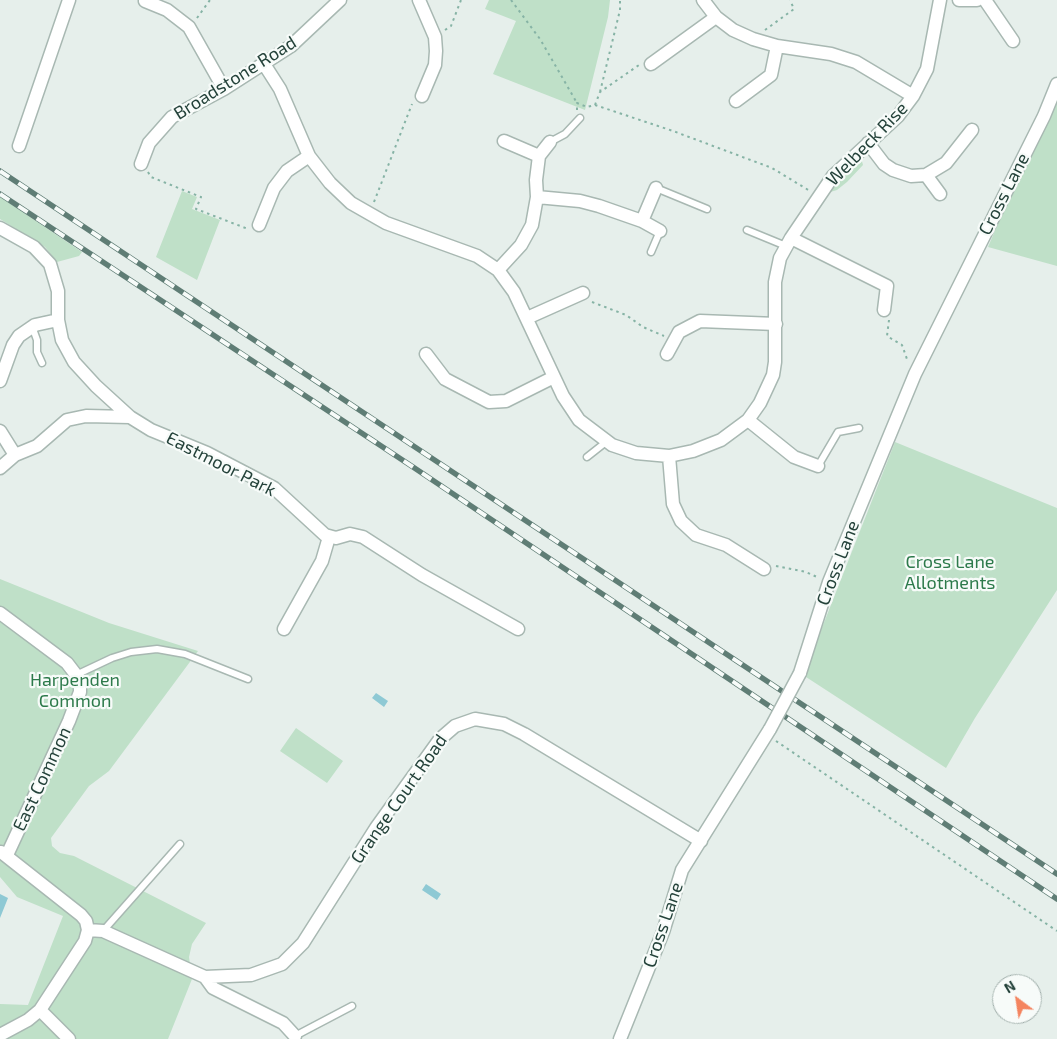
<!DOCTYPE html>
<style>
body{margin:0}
#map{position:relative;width:1057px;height:1039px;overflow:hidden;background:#e6efeb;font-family:"Exo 2",sans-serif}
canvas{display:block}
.north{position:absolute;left:992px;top:974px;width:50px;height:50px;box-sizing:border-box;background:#f7fbf9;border:1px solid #a3b1ad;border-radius:50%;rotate:329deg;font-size:14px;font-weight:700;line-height:20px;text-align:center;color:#24423a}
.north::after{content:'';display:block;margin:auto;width:18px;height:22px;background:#f4845f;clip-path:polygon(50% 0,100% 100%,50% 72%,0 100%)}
</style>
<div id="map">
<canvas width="1057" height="1039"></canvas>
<div class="north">N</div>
</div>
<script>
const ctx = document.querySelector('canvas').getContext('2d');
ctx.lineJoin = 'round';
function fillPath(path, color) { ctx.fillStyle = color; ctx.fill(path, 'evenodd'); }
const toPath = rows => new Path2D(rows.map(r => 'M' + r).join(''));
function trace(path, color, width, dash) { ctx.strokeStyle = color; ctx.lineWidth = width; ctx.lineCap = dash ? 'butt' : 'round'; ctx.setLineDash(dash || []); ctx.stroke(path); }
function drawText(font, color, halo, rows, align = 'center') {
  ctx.font = font + ' "Exo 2",sans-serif'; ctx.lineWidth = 4.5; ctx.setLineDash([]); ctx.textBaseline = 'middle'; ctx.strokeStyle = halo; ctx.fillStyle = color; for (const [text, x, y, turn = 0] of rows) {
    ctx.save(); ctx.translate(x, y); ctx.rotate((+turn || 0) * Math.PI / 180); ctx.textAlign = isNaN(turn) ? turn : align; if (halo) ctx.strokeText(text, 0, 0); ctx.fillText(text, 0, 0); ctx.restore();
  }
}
fillPath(toPath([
 [489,0,610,0,608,17,585,110,493,74,516,21,485,9],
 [1057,100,1057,266,988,247,1015,184,1047,124],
 [861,158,863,165,847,182,837,190,827,193,836,181],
 [182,191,197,197,192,209,220,220,197,280,156,257],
 [0,197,82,252,79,256,57,262,45,247,0,219],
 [895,442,1057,508,1057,590,975,718,946,768,806,677,814,648],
 [0,579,109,623,198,651,109,771,89,786,51,838,52,846,60,853,74,856,206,923,192,944,189,957,192,979,168,1039,0,1039,0,1004,28,1005,63,916,17,897,0,877],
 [296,728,343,761,327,783,280,751]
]), '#bfe0c8');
fillPath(toPath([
 [376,693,388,701,384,707,372,698],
 [426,884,441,894,437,900,422,890],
 [0,894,8,898,0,918]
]), '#8ec9d4');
const service = toPath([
 [550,142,565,134,580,118],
 [656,188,707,209],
 [747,230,786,246],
 [651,252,660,231],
 [32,326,37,340,37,352,42,363],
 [587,457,606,442],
 [818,466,838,432,859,428],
 [78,674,112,658,131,652,157,649,185,654,248,679],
 [103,931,180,844],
 [295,1036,352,1006]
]);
const minor = toPath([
 [419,0,435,37,436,51,435,65,422,96],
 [703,0,716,17,733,30,753,39,777,46,831,54,856,62,913,96],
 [959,0,977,0],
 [985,0,1013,41],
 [145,1,167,10,189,27,224,89],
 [264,64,280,89,309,156,330,183,351,203,386,223,477,256,498,270,514,292,563,396,579,420,612,445,636,453,669,456,693,451,721,440,748,420,760,403,773,375,775,362,775,282,780,258,791,238,833,176,898,116,913,96,927,69,940,0],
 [651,64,716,17],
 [736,101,771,75,777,46],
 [504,141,539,156],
 [868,143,884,164,893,170,911,176,926,175,946,163,972,130],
 [19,146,69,0],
 [141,164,149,143,172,117,224,89,291,46,340,0],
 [926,175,940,194],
 [537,197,580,201,599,206,642,221,660,231],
 [642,221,656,188],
 [259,225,274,188,287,171,309,156],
 [0,228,34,247,50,264,58,291,58,320,35,325,19,336,13,345,0,381],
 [791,238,887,286,884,310],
 [498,270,521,245,532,225,537,197,536,180,539,156,550,142],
 [527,318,583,293],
 [58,320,62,340,74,362,96,386,130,417],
 [426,354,445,379,489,402,506,401,554,377],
 [667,354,679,332,700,321,776,324],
 [748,420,794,457,818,466],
 [0,431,15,455],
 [669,456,673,504,681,521,696,535,726,545,764,569],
 [0,468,15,455,37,446,67,420,86,416,130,417,151,430,207,453,274,488,325,535,336,538,350,534,363,537,422,575,518,629],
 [0,613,67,663,80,680,80,692,69,721,7,855],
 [284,629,322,561,329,537],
 [800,673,829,582,915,374,1044,116,1057,84],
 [88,930,103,931,205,977,251,975,282,964,303,943,376,828,440,739,455,726,475,719,504,724,524,734,701,841],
 [205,977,213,988,283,1023,295,1036],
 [40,1010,69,1039],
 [0,1035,28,1020,40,1010,85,941,88,930,86,921,81,915,1,852],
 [620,1039,663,932,682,870,770,729]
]);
trace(service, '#a8b8b2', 9);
trace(minor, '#a8b8b2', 15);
trace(toPath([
 [511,0,540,39,577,103],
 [197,18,210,0],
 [445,30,451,26,461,0],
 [765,30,794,9,790,0],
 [600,92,620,10,620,0],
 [595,105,673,131,772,168,810,191],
 [577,110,577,103,587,107,595,105,600,92,639,65],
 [148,172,151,177,201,197,196,209,248,229],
 [374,202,412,104],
 [592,302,626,315,643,327,664,336],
 [889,320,887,336,902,345,908,362],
 [776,566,806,572,817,577],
 [776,741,1057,931]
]), '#86b3a5', 2, [2.5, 4]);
trace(service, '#fff', 6);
trace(minor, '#fff', 12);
const rail = toPath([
 [0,171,1057,874],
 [0,194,413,467,1057,899]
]);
trace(rail, '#5f7d75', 5.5);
trace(rail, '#f7fbf9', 4, [11]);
const minorBridge = toPath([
 [770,729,800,673]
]);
trace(minorBridge, '#a8b8b2', 15, []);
trace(minorBridge, '#fff', 12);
drawText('18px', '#24423a', '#f7fbf9', [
 ["Broadstone Road",235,78,-32],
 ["Welbeck Rise",867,144,-46],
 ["Cross Lane",1004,194,-63],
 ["Eastmoor Park",221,464,27],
 ["Cross Lane",838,563,-69],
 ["East Common",42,779,-65],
 ["Grange Court Road",399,799,-55],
 ["Cross Lane",663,925,-71]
]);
drawText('18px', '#2d7a4b', '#f7fbf9', [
 ["Cross Lane",950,562],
 ["Allotments",950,583],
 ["Harpenden",75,680],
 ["Common",75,701]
]);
</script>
